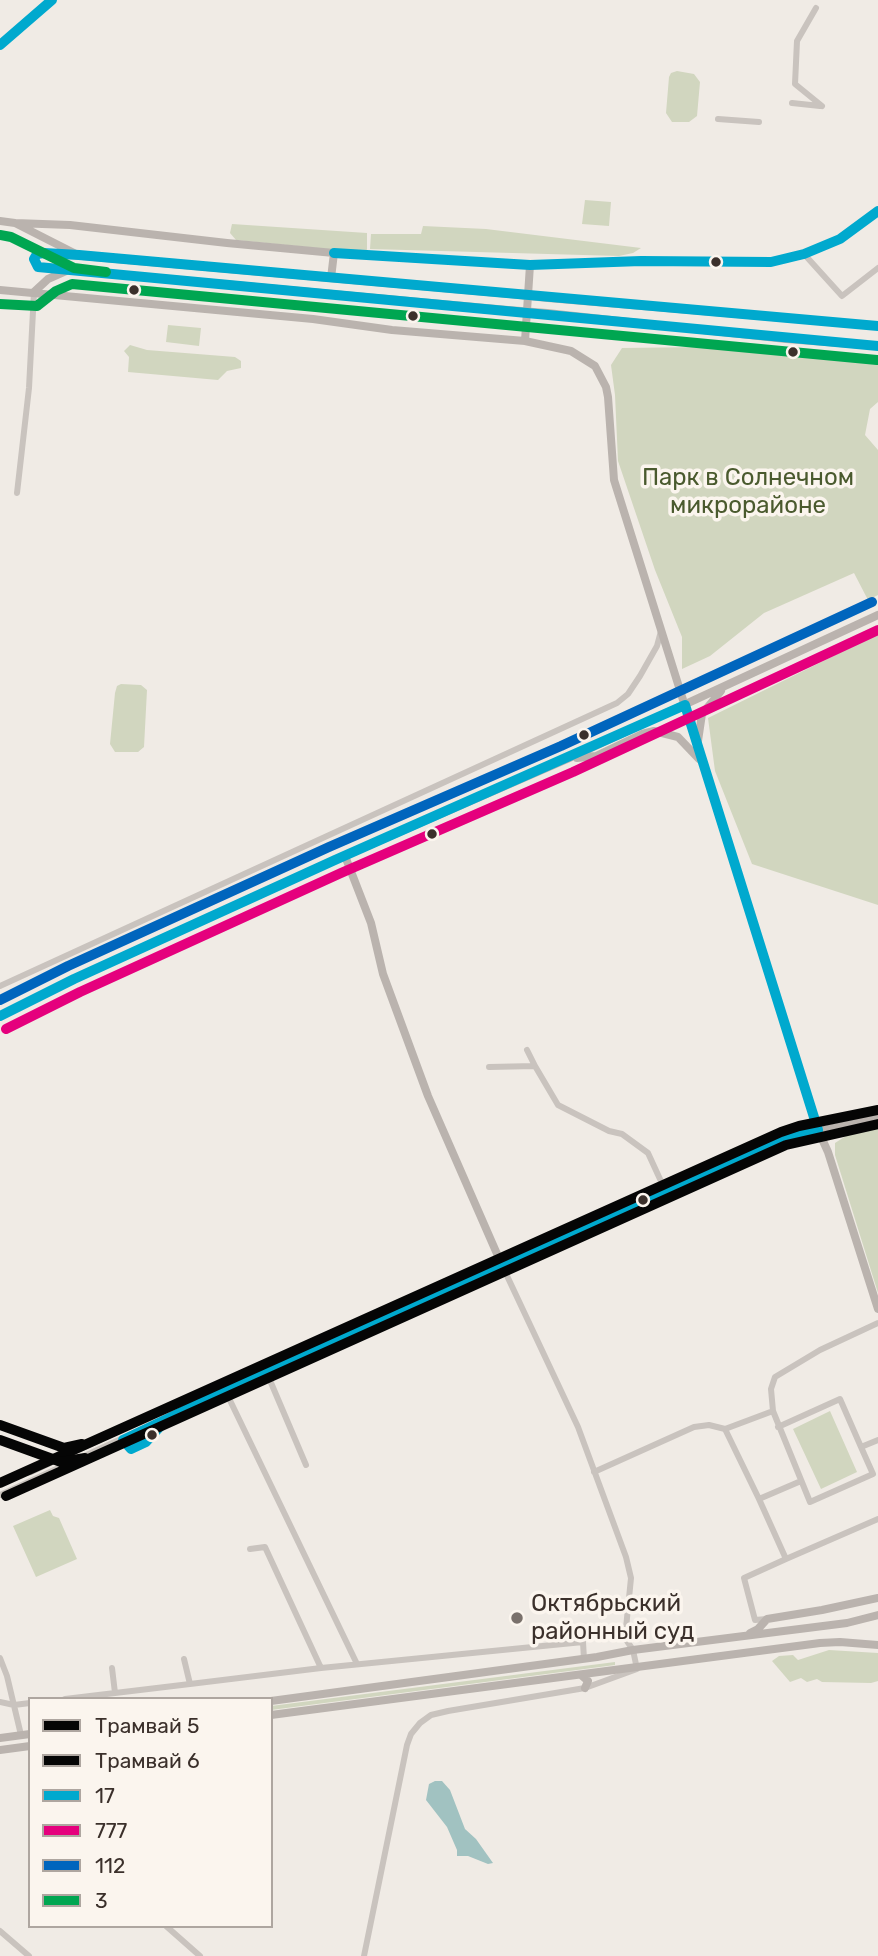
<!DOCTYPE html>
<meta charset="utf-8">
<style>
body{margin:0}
#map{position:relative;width:878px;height:1956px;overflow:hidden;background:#f0ebe5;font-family:Rubik,sans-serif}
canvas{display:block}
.legend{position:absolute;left:28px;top:1697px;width:245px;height:231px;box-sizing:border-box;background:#fbf5ee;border:2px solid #aea6a0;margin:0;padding:9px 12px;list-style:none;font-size:21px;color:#3b302b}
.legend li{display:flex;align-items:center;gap:14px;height:35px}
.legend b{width:35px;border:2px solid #aea6a0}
</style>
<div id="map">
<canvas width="878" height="1956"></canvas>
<ul class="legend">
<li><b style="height:9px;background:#050505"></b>Трамвай 5</li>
<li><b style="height:9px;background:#050505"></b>Трамвай 6</li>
<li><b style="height:9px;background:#00a9ce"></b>17</li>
<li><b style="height:9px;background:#e5007d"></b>777</li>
<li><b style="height:9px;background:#0065bd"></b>112</li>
<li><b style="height:9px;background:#00a651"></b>3</li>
</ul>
</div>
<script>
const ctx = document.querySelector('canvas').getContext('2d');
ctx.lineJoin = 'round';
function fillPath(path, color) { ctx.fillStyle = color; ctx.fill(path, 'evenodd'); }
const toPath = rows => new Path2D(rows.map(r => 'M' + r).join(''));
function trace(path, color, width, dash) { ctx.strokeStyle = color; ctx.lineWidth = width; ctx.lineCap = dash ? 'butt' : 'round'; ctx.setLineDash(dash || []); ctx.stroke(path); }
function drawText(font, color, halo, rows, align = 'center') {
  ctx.font = font + ' Rubik,sans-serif'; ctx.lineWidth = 7; ctx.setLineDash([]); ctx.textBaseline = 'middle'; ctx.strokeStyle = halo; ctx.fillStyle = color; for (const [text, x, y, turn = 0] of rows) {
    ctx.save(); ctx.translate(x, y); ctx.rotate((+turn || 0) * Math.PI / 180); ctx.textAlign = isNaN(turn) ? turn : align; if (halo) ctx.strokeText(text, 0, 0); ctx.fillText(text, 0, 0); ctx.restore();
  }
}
fillPath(toPath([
 [677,71,694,74,700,82,697,116,689,122,672,122,666,113,669,77,671,73],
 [585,200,611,202,609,226,582,224],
 [232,224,367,233,367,250,337,250,236,240,230,233],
 [423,226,486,229,641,248,633,253,619,256,370,249,371,234,421,234],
 [168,325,201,328,199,346,166,342],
 [130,345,147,350,235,357,241,361,241,368,227,371,218,380,128,372,129,357,124,351],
 [705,347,792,350,846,358,878,355,878,402,870,409,865,435,878,450,878,595,868,600,854,573,764,613,710,656,682,669,682,637,655,570,618,461,615,395,611,365,622,348],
 [878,634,878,905,752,864,715,771,708,718],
 [121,684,141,685,147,690,144,747,138,752,115,752,110,744,115,693,117,686],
 [878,1126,878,1293,835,1155,835,1143,849,1134],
 [830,1411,857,1472,821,1489,793,1429],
 [50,1510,53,1516,59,1518,77,1559,36,1577,13,1526],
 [829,1650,878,1653,878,1681,871,1683,822,1682,817,1679,807,1682,801,1678,790,1682,772,1661,779,1656,793,1655,798,1660],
 [615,1662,615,1665,271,1710,271,1706]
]), '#d1d6bf');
fillPath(toPath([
 [435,1781,442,1781,450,1790,465,1829,476,1839,493,1863,488,1864,468,1856,457,1856,457,1850,447,1827,426,1800,429,1784]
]), '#a1c2c1');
trace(toPath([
 [816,8,797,41,795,84,822,106],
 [792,103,820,106],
 [718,119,759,122],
 [804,254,842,296,878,268],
 [17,493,29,388,34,292],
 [0,986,617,703,628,694,640,676,657,646,661,631],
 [527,1050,535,1066],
 [489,1067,535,1066,558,1105,609,1131,622,1134,648,1153,665,1190],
 [878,1323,820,1350,775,1377,771,1389,773,1411,810,1502,873,1474,861,1447,878,1440],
 [266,1371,306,1465],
 [225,1390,357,1664],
 [778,1427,840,1399,861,1447],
 [594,1472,694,1427,709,1425,725,1429],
 [801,1481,759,1499,786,1559,878,1519],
 [0,1495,501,1263,578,1427,626,1557,631,1578,625,1638,633,1650,637,1669,585,1688,448,1711,431,1715,420,1723,411,1734,407,1745,364,1956],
 [759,1499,725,1429,773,1411],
 [250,1549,265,1547,321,1668,583,1642,584,1659],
 [767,1619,755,1620,744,1578,786,1559],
 [0,1658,7,1676,21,1735],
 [190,1684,321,1668],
 [115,1693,190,1684,184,1659],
 [65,1699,115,1693,112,1668],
 [0,1702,14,1705,30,1703],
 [166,1926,200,1956],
 [0,1931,29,1956]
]), '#c9c3be', 6);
trace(toPath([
 [0,45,52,0],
 [0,221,15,223,76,254],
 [15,223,70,225,227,243,334,253,530,265,641,261,771,262,804,254,840,239,878,211],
 [331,278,334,253],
 [0,290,313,319,392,330,525,341,571,351,595,366,606,387,608,397,614,480,818,1130,828,1152,878,1309],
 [34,292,48,279,66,271],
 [548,298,878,326],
 [508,310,38,267,34,259,37,254,48,253,509,294],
 [547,313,786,339,878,346],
 [525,341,530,265],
 [698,741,702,714,721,691],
 [577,758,596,756,642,734,654,731,678,737,699,759],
 [345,856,371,923,383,974,428,1096,501,1263,779,1140,878,1118],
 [0,1016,74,979,335,860,567,759,878,615],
 [750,1633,758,1629,767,1619,822,1610,878,1598],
 [581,1675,588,1681,585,1688],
 [271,1701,597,1657,633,1650,847,1623,878,1615],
 [271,1715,820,1643,840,1642,878,1645],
 [0,1738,30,1734],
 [0,1750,30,1746]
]), '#bab3ae', 8);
trace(toPath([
 [13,1477,31,1474,117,1434,123,1428]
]), '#b1aca8', 2);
trace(toPath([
 [509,294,548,298],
 [508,310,547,313]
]), '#bab3ae', 8);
trace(toPath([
 [0,45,52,0],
 [334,253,530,265,641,261,771,262,804,254,840,239,878,211],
 [878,326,79,255,44,253,37,254,34,259,38,267,878,346],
 [0,1016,74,979,335,860,685,705,818,1130],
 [818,1130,779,1140,791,1136,818,1130],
 [728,1161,779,1140],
 [232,1387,728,1161],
 [232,1387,728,1161],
 [167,1419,146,1442,131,1449,123,1440,167,1419],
 [167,1419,232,1387],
 [167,1419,232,1387]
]), '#00a9ce', 10);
trace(toPath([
 [6,1029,80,992,341,873,573,772,878,630]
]), '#e5007d', 10);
trace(toPath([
 [0,1000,68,966,329,847,561,746,872,602]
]), '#0065bd', 10);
trace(toPath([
 [0,235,11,237,74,268,106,272],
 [0,304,37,306,56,291,72,284,877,360]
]), '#00a651', 10);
trace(toPath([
 [0,1425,64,1448,82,1444],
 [0,1483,781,1132,799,1126,878,1110]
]), '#050505', 10);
trace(toPath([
 [0,1440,61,1462,85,1458],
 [6,1496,786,1145,878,1124]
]), '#050505', 10);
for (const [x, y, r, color] of [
 [716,262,6,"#3b302b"],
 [134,290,6,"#3b302b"],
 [413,316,6,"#3b302b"],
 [793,352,6,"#3b302b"],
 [584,735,6,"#3b302b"],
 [432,834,6,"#3b302b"],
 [643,1200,6,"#3b302b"],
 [152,1435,6,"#3b302b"],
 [517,1618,7,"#7a716c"]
]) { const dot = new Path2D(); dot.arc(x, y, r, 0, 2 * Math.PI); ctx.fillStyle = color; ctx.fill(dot); trace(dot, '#fbf5ee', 2.5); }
drawText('24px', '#4a5a2e', '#fbf5ee', [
 ["Парк в Солнечном",748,478],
 ["микрорайоне",748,506]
]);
drawText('24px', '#3b302b', '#fbf5ee', [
 ["Октябрьский",531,1604],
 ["районный суд",531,1632]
], 'left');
</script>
